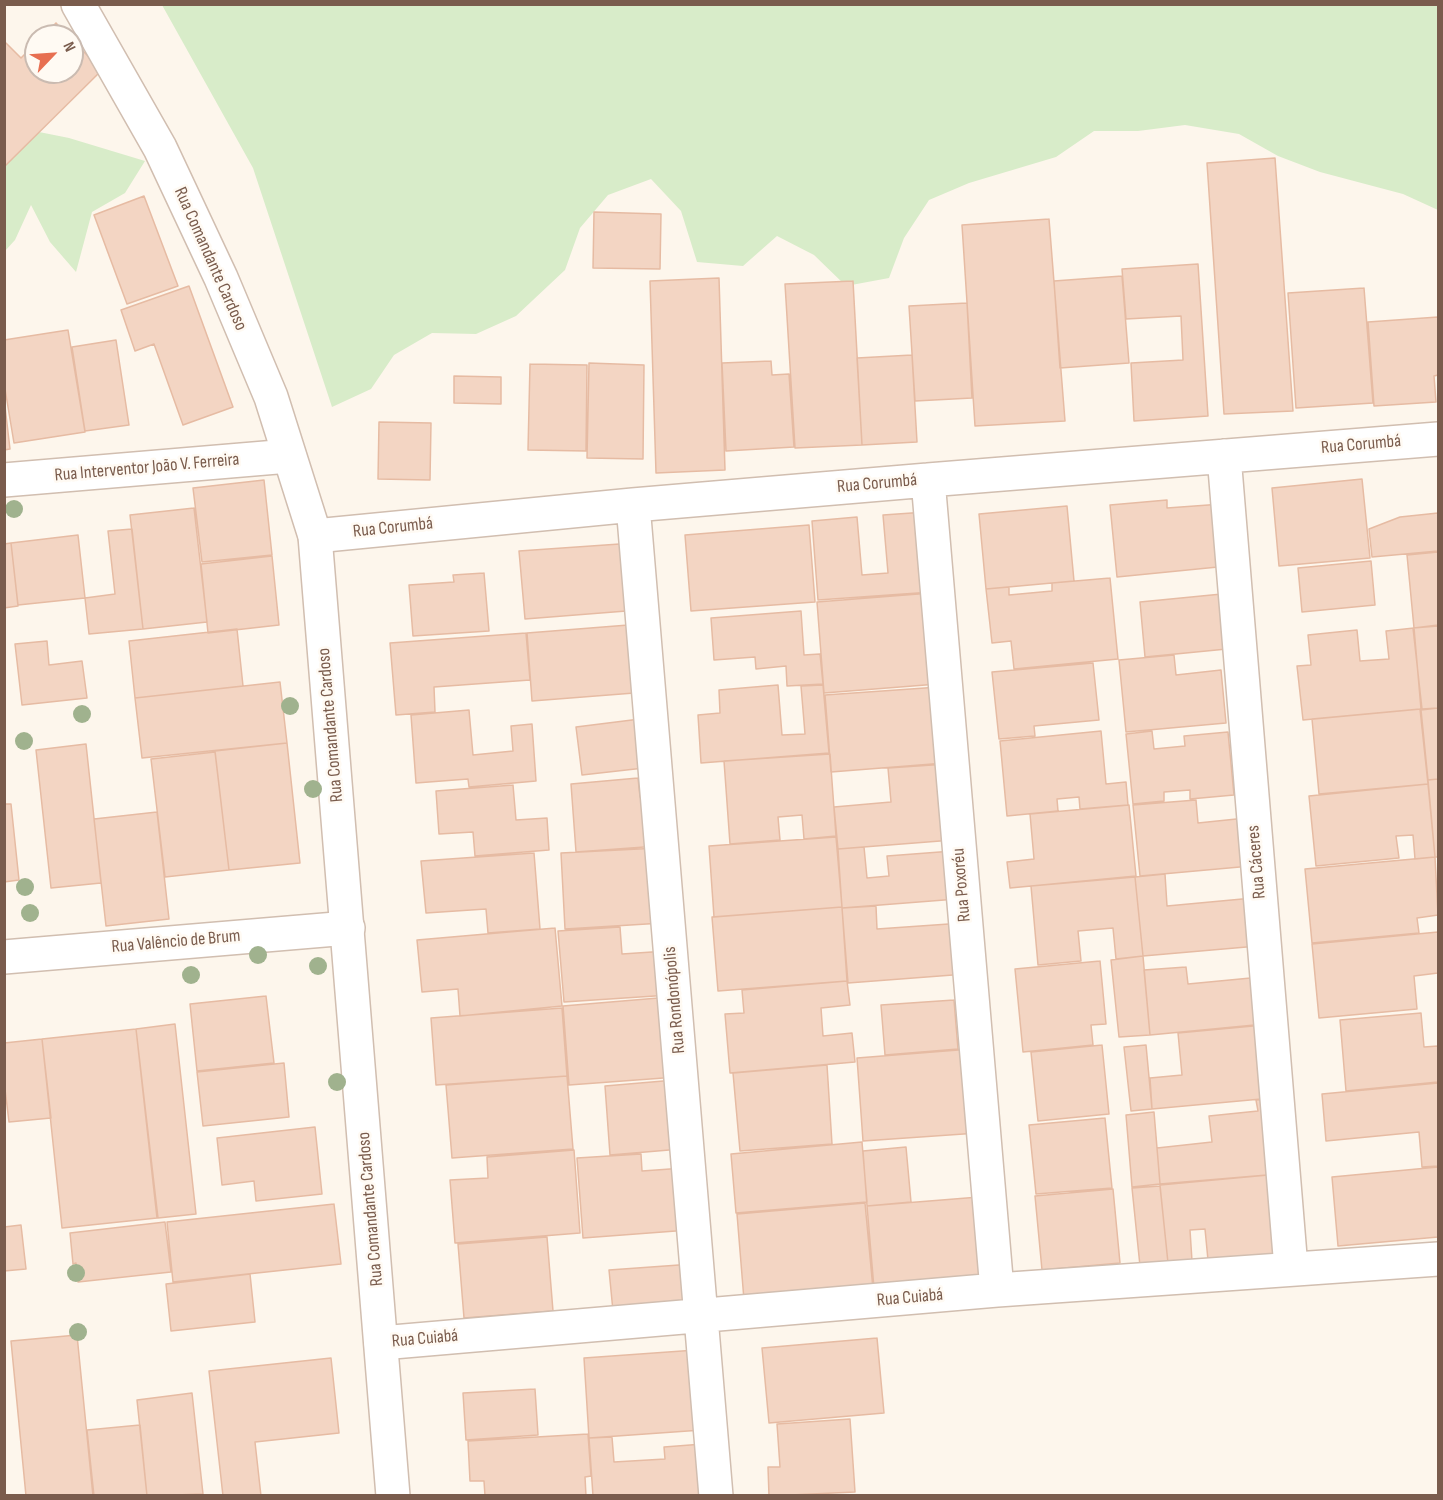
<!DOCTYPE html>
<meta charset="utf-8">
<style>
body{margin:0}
#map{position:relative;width:1443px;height:1500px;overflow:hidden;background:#fdf6ec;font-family:"Sofia Sans Condensed",sans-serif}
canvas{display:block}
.frame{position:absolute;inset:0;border:6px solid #7a5c4d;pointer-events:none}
.north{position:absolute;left:24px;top:24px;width:60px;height:60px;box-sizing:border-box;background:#fffaf3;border:2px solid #cabbb1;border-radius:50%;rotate:65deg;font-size:16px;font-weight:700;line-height:24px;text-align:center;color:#7a5c4d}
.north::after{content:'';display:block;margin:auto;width:21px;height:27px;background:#e76f51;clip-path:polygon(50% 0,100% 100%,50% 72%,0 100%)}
</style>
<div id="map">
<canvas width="1443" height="1500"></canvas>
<div class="frame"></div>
<div class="north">N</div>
</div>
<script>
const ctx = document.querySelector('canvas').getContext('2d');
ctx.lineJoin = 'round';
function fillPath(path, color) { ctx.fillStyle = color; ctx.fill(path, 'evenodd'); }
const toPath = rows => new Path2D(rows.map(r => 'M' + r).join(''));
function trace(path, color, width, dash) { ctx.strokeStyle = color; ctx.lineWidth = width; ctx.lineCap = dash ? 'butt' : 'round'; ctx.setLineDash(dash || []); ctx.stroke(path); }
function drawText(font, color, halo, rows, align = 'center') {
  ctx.font = font + ' "Sofia Sans Condensed",sans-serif'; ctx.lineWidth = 5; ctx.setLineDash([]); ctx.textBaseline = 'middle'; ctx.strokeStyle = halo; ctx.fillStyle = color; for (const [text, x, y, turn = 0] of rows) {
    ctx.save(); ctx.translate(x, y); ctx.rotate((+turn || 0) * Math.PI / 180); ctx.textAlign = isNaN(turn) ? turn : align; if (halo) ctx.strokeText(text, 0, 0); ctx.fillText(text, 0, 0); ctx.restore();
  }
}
fillPath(toPath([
 [162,5,1438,5,1438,210,1403,194,1320,172,1278,156,1239,134,1185,125,1138,131,1094,131,1056,157,969,183,929,200,904,238,889,278,846,286,814,255,777,236,743,266,697,262,681,211,651,179,608,195,580,228,565,270,516,316,476,334,432,333,394,355,371,389,332,407,253,168],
 [29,130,69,138,145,161,125,193,92,212,76,272,50,242,31,205,15,240,5,251,5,150]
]), '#d8ecc9');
const building = toPath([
 [56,23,68,36,43,36,56,23],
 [72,40,102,70,4,167,4,44,6,43,21,58,36,43,36,72,72,72,72,40],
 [1275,158,1293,411,1224,414,1207,163,1275,158],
 [144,196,178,286,127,304,94,215,144,196],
 [594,212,661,214,660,269,593,268,594,212],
 [1049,219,1065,421,975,426,962,225,1049,219],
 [1198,264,1208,416,1134,421,1131,363,1183,360,1181,316,1126,319,1122,269,1198,264],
 [1122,276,1129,363,1060,368,1054,281,1122,276],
 [719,278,725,470,656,473,650,281,719,278],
 [853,281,862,445,795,448,785,284,853,281],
 [189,286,233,407,183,425,154,344,135,351,121,310,189,286],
 [1364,288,1373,403,1296,408,1288,293,1364,288],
 [967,303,972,398,915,401,909,306,967,303],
 [1438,317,1438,375,1434,376,1436,402,1374,406,1368,322,1438,317],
 [68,330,85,432,14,443,4,383,4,340,68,330],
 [116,340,129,425,85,431,72,347,116,340],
 [912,355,917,442,862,445,857,358,912,355],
 [771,361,772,375,789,374,794,447,726,451,722,363,771,361],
 [589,363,644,365,643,459,587,458,589,363],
 [530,364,587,365,586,451,528,450,530,364],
 [454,376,501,377,501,404,454,403,454,376],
 [4,398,10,449,4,450,4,398],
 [379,422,431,423,430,480,378,479,379,422],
 [1362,479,1370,558,1279,566,1272,488,1362,479],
 [264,480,272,555,202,562,193,488,264,480],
 [1167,500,1167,508,1222,504,1228,566,1117,577,1110,505,1167,500],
 [1067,506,1074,581,986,589,979,514,1067,506],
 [194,508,207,622,143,629,130,515,194,508],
 [926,512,932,592,818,600,812,521,857,517,862,575,888,573,883,515,926,512],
 [1438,513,1438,551,1372,557,1369,529,1400,517,1438,513],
 [809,525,815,602,691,611,685,535,809,525],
 [132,529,143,629,89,634,85,598,115,594,108,531,132,529],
 [78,535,85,598,18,605,11,543,78,535],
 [11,543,18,606,4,608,4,544,11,543],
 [634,543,639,610,525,619,519,551,634,543],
 [1438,552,1438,625,1414,628,1407,555,1438,552],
 [272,556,279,625,208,633,201,564,272,556],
 [1371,561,1375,605,1302,612,1298,568,1371,561],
 [484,573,489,631,413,636,409,585,454,582,453,575,484,573],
 [1110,578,1118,659,1014,669,1011,641,992,643,986,589,1009,587,1009,595,1052,591,1052,583,1110,578],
 [931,593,938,684,824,693,817,602,931,593],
 [1232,593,1237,648,1145,657,1140,602,1232,593],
 [801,611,804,655,820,654,823,684,787,686,786,666,756,669,755,657,714,660,711,618,801,611],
 [641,624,647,692,532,701,527,633,641,624],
 [1438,626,1438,708,1422,709,1413,628,1438,626],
 [1414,628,1421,709,1303,720,1297,666,1311,665,1308,635,1357,630,1360,661,1389,659,1386,631,1414,628],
 [237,629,243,686,135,698,129,641,237,629],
 [526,633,530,680,434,687,435,712,396,715,390,643,526,633],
 [47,641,49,665,82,661,87,698,22,705,15,644,47,641],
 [1174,655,1176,675,1221,670,1226,723,1126,732,1119,660,1174,655],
 [1093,663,1099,720,1034,726,1035,736,999,739,992,672,1093,663],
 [280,682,287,743,142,758,135,698,280,682],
 [778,685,782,735,805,734,801,686,823,685,829,753,701,763,698,715,720,713,719,690,778,685],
 [939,687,945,763,831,772,825,695,939,687],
 [1438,708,1438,779,1428,780,1421,710,1438,708],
 [1420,709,1428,784,1319,794,1312,719,1420,709],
 [469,710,473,755,513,751,511,726,532,724,536,781,469,787,468,779,416,783,411,715,469,710],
 [648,718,653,767,582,775,576,727,648,718],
 [1101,731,1106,784,1126,782,1128,805,1080,809,1079,797,1057,799,1058,811,1007,816,1000,741,1101,731],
 [1152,731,1154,749,1185,746,1184,736,1228,732,1234,795,1190,799,1190,790,1164,792,1164,801,1133,804,1126,734,1152,731],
 [287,743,300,863,229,870,215,751,287,743],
 [86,744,101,883,51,888,36,750,86,744],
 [215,752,229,870,165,877,151,759,215,752],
 [830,754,836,836,804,839,802,815,778,817,780,840,730,844,724,761,830,754],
 [947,764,953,840,838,849,834,807,891,802,888,768,947,764],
 [638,778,640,797,654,796,658,846,576,852,571,784,638,778],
 [1438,779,1438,857,1435,857,1428,780,1438,779],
 [1428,784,1435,857,1415,859,1413,835,1396,836,1399,858,1316,866,1309,796,1428,784],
 [513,785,516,820,547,818,549,850,475,856,473,832,439,834,436,791,513,785],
 [1196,800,1198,823,1246,818,1251,866,1140,876,1133,805,1196,800],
 [4,804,11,804,19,880,4,882,4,804],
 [1129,805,1136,876,1010,888,1007,862,1034,859,1030,814,1129,805],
 [157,812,169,919,106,926,94,819,157,812],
 [836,837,842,907,714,917,709,846,836,837],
 [864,847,867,878,889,876,887,856,953,851,957,899,842,908,838,849,864,847],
 [658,848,663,923,565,929,561,853,658,848],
 [534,853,540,929,488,933,486,909,426,913,421,861,534,853],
 [1435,857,1438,915,1417,918,1419,933,1312,943,1305,869,1435,857],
 [1165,874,1167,906,1253,898,1258,946,1143,956,1135,877,1165,874],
 [1135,877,1143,956,1116,959,1113,928,1078,931,1081,961,1038,965,1031,886,1135,877],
 [876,906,877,929,963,923,966,974,848,983,842,908,876,906],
 [842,907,847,981,718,991,712,917,842,907],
 [620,927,622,954,667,951,670,995,564,1002,558,931,620,927],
 [555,928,562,1006,460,1016,458,989,422,992,417,940,555,928],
 [1438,932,1438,973,1414,976,1417,1009,1319,1018,1312,944,1438,932],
 [1143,956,1150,1035,1119,1037,1111,960,1143,956],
 [1100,961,1106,1024,1091,1025,1093,1045,1023,1052,1015,969,1100,961],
 [1186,967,1188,984,1261,977,1265,1024,1150,1035,1144,970,1186,967],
 [847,981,850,1005,821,1008,823,1036,852,1033,855,1062,730,1073,725,1014,744,1013,742,990,847,981],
 [266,996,274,1063,197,1071,190,1004,266,996],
 [670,997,677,1077,569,1085,563,1006,670,997],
 [954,1000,958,1049,885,1055,881,1005,954,1000],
 [562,1008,567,1076,436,1085,431,1018,562,1008],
 [1421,1013,1424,1047,1438,1046,1438,1082,1346,1091,1340,1020,1421,1013],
 [175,1024,196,1214,158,1218,136,1029,175,1024],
 [1264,1025,1272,1098,1152,1109,1150,1078,1182,1075,1178,1033,1264,1025],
 [136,1029,157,1218,62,1228,42,1039,136,1029],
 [42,1039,51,1118,9,1122,4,1081,4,1043,42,1039],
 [1102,1045,1109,1114,1038,1121,1031,1052,1102,1045],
 [1146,1045,1152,1109,1131,1111,1124,1047,1146,1045],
 [971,1049,978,1133,863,1141,857,1058,971,1049],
 [284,1063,289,1117,203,1126,197,1072,284,1063],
 [827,1065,832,1144,740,1151,733,1073,827,1065],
 [567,1076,573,1149,452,1158,446,1085,567,1076],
 [675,1080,681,1149,610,1155,605,1086,675,1080],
 [1438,1083,1438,1166,1422,1167,1419,1132,1326,1141,1322,1094,1438,1083],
 [1272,1099,1279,1174,1160,1184,1157,1148,1212,1142,1209,1116,1258,1111,1256,1100,1272,1099],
 [1154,1112,1160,1184,1132,1187,1126,1115,1154,1112],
 [1105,1118,1112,1188,1036,1194,1029,1125,1105,1118],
 [315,1127,322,1194,256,1201,254,1181,222,1185,217,1138,315,1127],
 [862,1142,867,1202,736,1213,731,1154,862,1142],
 [906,1147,911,1202,867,1206,863,1151,906,1147],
 [574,1150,580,1233,455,1243,450,1180,488,1178,487,1157,574,1150],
 [641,1154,642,1171,684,1168,689,1230,583,1238,577,1158,641,1154],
 [1438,1167,1438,1237,1338,1246,1332,1177,1438,1167],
 [1279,1174,1287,1253,1208,1260,1205,1229,1190,1230,1192,1261,1168,1263,1160,1185,1279,1174],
 [1160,1186,1168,1263,1140,1266,1132,1188,1160,1186],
 [1113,1189,1120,1263,1042,1270,1035,1196,1113,1189],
 [979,1197,986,1279,874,1288,867,1206,979,1197],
 [865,1203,873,1289,744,1300,737,1214,865,1203],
 [334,1204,341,1264,173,1282,167,1222,334,1204],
 [165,1222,171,1272,78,1282,76,1263,73,1264,70,1233,165,1222],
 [21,1225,26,1269,4,1271,4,1227,21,1225],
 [547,1237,553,1311,464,1318,458,1244,547,1237],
 [693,1264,695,1304,613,1311,609,1270,693,1264],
 [250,1274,255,1322,171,1331,166,1284,250,1274],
 [77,1335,93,1496,26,1496,11,1341,77,1335],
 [877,1338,884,1413,769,1423,762,1348,877,1338],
 [696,1350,702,1430,589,1438,584,1358,696,1350],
 [331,1358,339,1433,255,1442,261,1496,223,1496,209,1371,331,1358],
 [535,1389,538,1435,466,1440,463,1393,535,1389],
 [192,1393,203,1494,147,1496,137,1400,192,1393],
 [850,1419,855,1492,769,1496,768,1467,780,1467,777,1424,850,1419],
 [140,1425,147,1496,94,1496,87,1430,140,1425],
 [588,1434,591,1476,585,1477,586,1496,485,1496,484,1481,470,1481,468,1441,588,1434],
 [612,1437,614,1462,665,1459,664,1447,703,1444,707,1496,593,1496,589,1438,612,1437]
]);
fillPath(building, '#f3d5c3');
trace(building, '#e6bba3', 1.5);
const minor = toPath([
 [1224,456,1291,1268],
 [4,480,289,456],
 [928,480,997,1290],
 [633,505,716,1496],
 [315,536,633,505,928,480,1438,439],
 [4,957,348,928],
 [381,1343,997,1290,1438,1259]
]);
const tertiary = toPath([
 [78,4,160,148,221,278,271,397,315,536,393,1496]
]);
trace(minor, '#d1beb0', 36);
trace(tertiary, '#d1beb0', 36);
trace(minor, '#fff', 33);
trace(tertiary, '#fff', 33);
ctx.fillStyle = '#a0b28e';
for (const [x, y] of [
 [14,509],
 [290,706],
 [82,714],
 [24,741],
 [313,789],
 [25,887],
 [30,913],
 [258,955],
 [318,966],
 [191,975],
 [337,1082],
 [76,1273],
 [78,1332]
]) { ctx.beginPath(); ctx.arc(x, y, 9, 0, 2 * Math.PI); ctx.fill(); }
drawText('18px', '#7a5c4d', '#fffaf3', [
 ["Rua Comandante Cardoso",210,259,66],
 ["Rua Corumbá",1361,445,-5],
 ["Rua Interventor João V. Ferreira",147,468,-5],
 ["Rua Corumbá",877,484,-5],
 ["Rua Corumbá",393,528,-6],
 ["Rua Comandante Cardoso",331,725,-95],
 ["Rua Cáceres",1257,862,-95],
 ["Rua Poxoréu",962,885,-95],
 ["Rua Valêncio de Brum",176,942,-5],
 ["Rua Rondonópolis",675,1000,-95],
 ["Rua Comandante Cardoso",371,1209,-95],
 ["Rua Cuiabá",910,1298,-5],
 ["Rua Cuiabá",425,1339,-5]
]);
</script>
